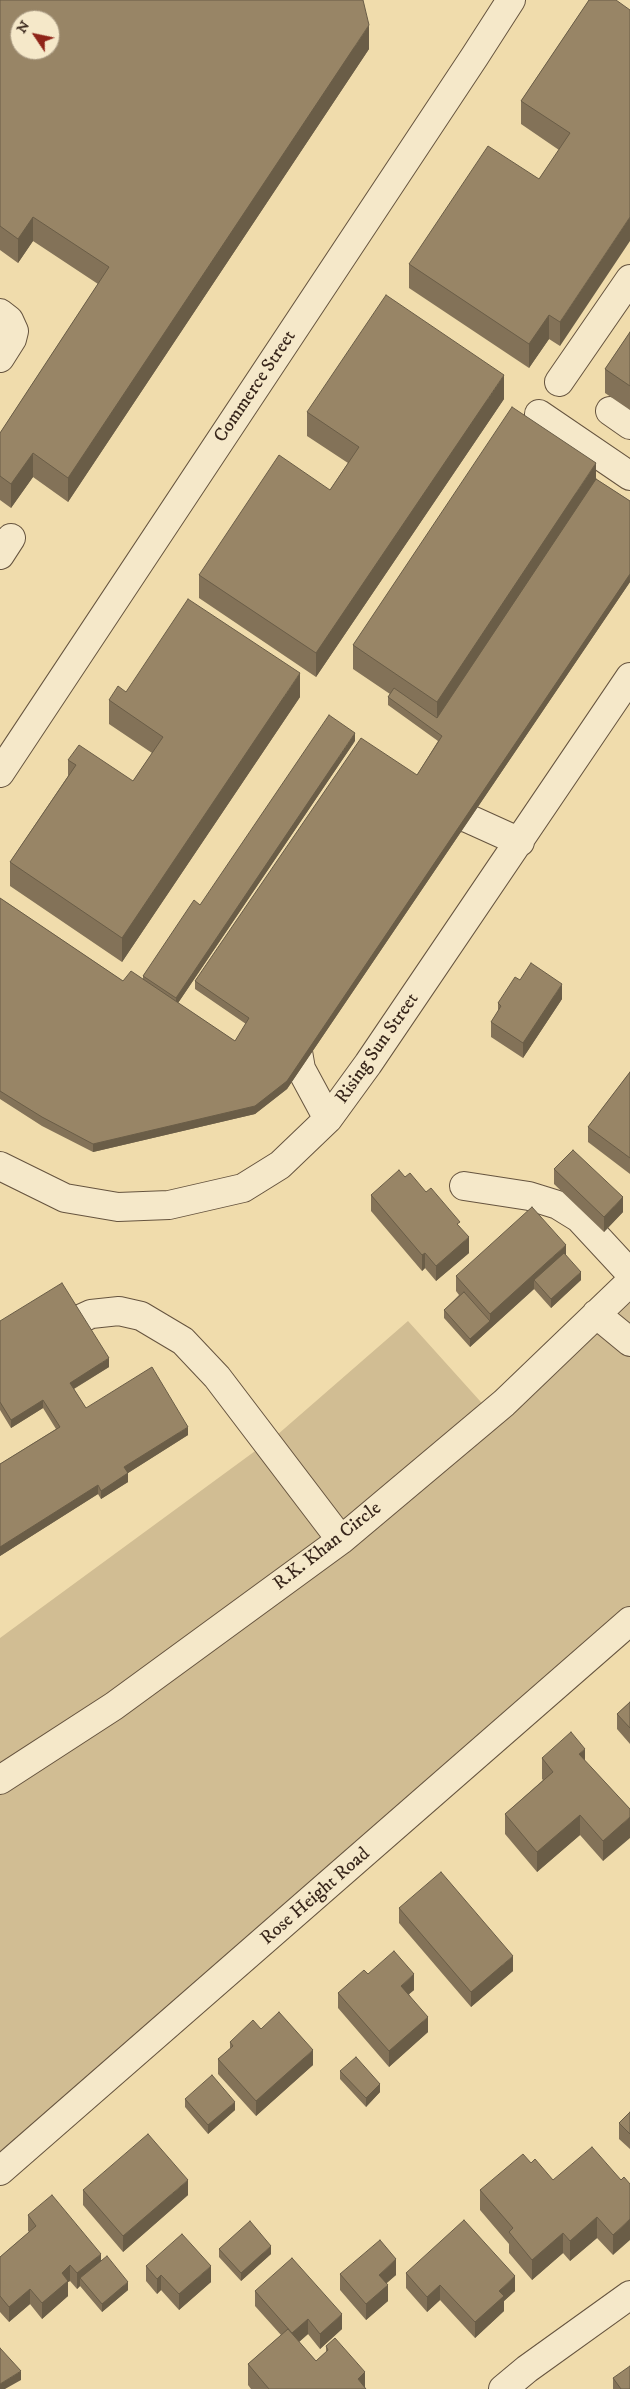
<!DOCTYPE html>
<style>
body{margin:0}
#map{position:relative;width:630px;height:2389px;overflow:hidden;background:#f0dcac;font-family:"IM FELL DW Pica",serif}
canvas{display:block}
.north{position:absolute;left:10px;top:10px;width:50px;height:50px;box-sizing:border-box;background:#f5e8c9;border:1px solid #a99a83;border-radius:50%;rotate:304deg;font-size:14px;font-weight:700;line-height:20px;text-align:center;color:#38261b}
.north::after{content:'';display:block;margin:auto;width:18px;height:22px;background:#8f2418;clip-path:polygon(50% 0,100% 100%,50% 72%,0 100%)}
</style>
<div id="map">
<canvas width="630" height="2389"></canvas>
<div class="north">N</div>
</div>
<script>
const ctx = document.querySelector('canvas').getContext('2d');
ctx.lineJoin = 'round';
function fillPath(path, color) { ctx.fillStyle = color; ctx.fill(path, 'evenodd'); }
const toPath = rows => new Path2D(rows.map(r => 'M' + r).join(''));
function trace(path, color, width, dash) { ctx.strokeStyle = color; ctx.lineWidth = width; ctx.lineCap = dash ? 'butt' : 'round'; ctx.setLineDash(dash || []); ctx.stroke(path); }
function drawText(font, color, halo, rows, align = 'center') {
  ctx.font = font + ' "IM FELL DW Pica",serif'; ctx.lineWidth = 4; ctx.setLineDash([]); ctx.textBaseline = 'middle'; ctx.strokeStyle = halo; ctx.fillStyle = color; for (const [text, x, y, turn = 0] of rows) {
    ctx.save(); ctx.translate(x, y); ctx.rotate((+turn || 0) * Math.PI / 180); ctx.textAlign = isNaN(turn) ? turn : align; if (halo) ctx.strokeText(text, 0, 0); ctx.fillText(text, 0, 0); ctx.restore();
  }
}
fillPath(toPath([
 [630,1279,630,1622,0,2173,0,1638,277,1435,408,1321,489,1411]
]), '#d1bd93');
const minor = toPath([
 [0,313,9,320,14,331,12,339,0,358],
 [559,382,630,279],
 [610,411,630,425],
 [539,414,630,476],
 [0,555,11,538],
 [0,773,475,56,511,0],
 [435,822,439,818,452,815,467,818,520,842],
 [298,1033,297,1046,301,1069,328,1119],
 [0,1166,65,1198,118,1207,169,1205,243,1188,280,1165,328,1119,368,1064,630,677],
 [464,1186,529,1196,558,1205,579,1218,630,1273],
 [596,1314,630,1342],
 [0,1363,45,1335,91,1314,119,1311,141,1316,183,1341,217,1377,341,1540],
 [0,1780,114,1706,341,1540,504,1403,630,1282],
 [0,2171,630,1621],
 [503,2389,527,2369,630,2295]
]);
trace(minor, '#66543f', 30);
trace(minor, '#f5e8c9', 28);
fillPath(toPath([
 [0,0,369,49,68,502,33,477,11,508,0,500,0,433,98,284,33,241,18,263,0,250],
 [589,0,560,346,549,339,529,368,409,288,409,264,539,179,559,150,521,124,521,101],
 [630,332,630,410,605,393,605,369],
 [504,399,316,677,199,598,199,575,330,490,348,463,307,436,307,412],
 [596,479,630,501,630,582,287,1089,255,1114,93,1152,42,1126,0,1099,0,898,123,981,143,980,143,976,200,905,355,741,178,1003,235,1041,246,1024,195,989,195,981,417,775,438,741,388,705,388,697,390,694,353,669,353,645],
 [126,692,300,697,122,962,10,886,10,862,68,776,68,760,133,781,152,753,109,724,109,700],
 [520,980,562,999,523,1058,491,1037,491,1022,498,1011,498,1003],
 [630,1072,630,1174,588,1142,588,1127],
 [554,1169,623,1212,604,1232,554,1184],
 [426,1192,460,1227,469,1253,436,1281,425,1268,422,1271,371,1211,371,1195],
 [566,1255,581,1280,551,1308,534,1289,470,1347,444,1318,444,1310,459,1295,456,1291,456,1276],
 [0,1321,109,1367,74,1389,86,1408,188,1435,128,1473,128,1482,101,1499,98,1494,0,1556,0,1464,56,1429,43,1408,11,1428,0,1410],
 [630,1702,630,1744,617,1729,617,1714],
 [542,1758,585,1761,630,1809,603,1861,580,1835,537,1872,505,1834,505,1814,543,1780,542,1779],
 [399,1908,513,1971,471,2007,399,1923],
 [368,1974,414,1990,409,1994,428,2032,389,2067,338,2008,338,1993],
 [261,2029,313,2065,256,2116,218,2074,218,2059,230,2049,230,2042],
 [340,2071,380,2092,366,2107,340,2079],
 [185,2099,235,2110,208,2134,185,2107],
 [630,2112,630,2149,619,2139,619,2123],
 [531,2163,553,2180,621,2180,613,2255,597,2238,570,2261,563,2253,532,2280,509,2253,509,2244,480,2210,480,2190],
 [83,2190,188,2195,123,2252,83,2205],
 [28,2215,101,2261,128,2290,102,2312,80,2286,77,2289,70,2281,68,2282,68,2296,42,2319,30,2304,9,2322,0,2312,0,2257,29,2232,28,2231],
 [219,2249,271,2254,241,2281,219,2257],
 [146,2266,211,2282,179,2310,161,2290,157,2294,146,2281],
 [406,2273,515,2291,504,2301,504,2311,475,2338,440,2300,427,2312,406,2288],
 [340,2274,396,2275,386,2283,388,2301,366,2320,340,2290],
 [255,2291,342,2329,320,2349,308,2334,299,2342,316,2361,326,2352,326,2346,366,2389,251,2389,248,2385,248,2364,281,2335,255,2306],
 [613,2378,630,2389,613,2389]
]), '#837258');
fillPath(toPath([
 [369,25,369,49,68,502,68,478],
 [33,217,33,241,18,263,18,239],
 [630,217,630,241,560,346,560,322],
 [549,315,549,339,529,368,529,344],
 [504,375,504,399,316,677,316,653],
 [33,453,33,477,11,508,11,484],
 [596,463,596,487,437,726,437,702],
 [630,574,630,582,287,1089,255,1114,93,1152,93,1144,255,1106],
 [300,673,300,697,122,962,122,938],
 [355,733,355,741,176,1006,176,998],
 [562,984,562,999,523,1058,523,1043],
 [623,1197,623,1212,604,1232,604,1217],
 [469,1237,469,1253,436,1281,436,1266],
 [566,1245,566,1260,534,1280,534,1289,470,1347,470,1339,490,1321,490,1314],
 [425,1253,425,1268,422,1271,422,1255],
 [581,1272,581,1280,551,1308,551,1299],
 [109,1358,109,1367,70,1391,70,1383],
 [43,1400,43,1408,11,1428,11,1420],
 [188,1427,188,1435,128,1473,128,1482,101,1499,101,1491,124,1467],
 [98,1485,98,1494,0,1556,0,1547],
 [585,1749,585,1769,579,1754],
 [580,1815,580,1835,537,1872,537,1852],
 [630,1817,630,1838,603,1861,603,1841],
 [513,1956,513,1971,471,2007,471,1992],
 [414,1974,414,1990,401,2001,401,1986],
 [428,2017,428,2032,389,2067,389,2051],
 [313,2050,313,2065,256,2116,256,2101],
 [380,2084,380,2092,366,2107,366,2098],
 [235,2102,235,2110,208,2134,208,2125],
 [188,2180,188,2195,123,2252,123,2236],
 [597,2217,597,2238,570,2261,570,2241],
 [630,2219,630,2240,613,2255,613,2235],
 [563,2233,563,2253,532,2280,532,2260],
 [271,2246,271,2254,241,2281,241,2273],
 [101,2254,101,2269,80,2278,80,2286,77,2289,77,2273],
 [396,2259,396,2275,379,2290,379,2275],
 [70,2265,70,2281,68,2282,68,2296,42,2319,42,2303,62,2273],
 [211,2266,211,2282,179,2310,179,2294],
 [161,2275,161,2290,157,2294,157,2279],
 [515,2276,515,2291,504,2301,504,2311,475,2338,475,2322,499,2291],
 [128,2282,128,2290,102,2312,102,2304],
 [388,2285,388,2301,366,2320,366,2304],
 [440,2285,440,2300,427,2312,427,2297],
 [30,2289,30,2304,9,2322,9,2307],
 [342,2314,342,2329,320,2349,320,2334],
 [308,2319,308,2334,292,2348,292,2333],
 [21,2371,21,2380,5,2389,0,2389,0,2384],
 [365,2372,365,2389,358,2379]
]), '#6a5d47');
const building = toPath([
 [0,0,363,0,369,25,68,478,33,453,11,484,0,476,0,433,109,267,33,217,18,239,0,226,0,0],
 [20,20,50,20,50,50,20,50,20,20],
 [589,0,616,0,630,10,630,217,560,322,549,315,529,344,409,264,488,146,539,179,570,133,521,101,589,0],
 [386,295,504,375,316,653,199,575,279,455,330,490,359,447,307,412,386,295],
 [630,332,630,386,605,369,630,332],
 [512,407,596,463,437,702,353,645,512,407],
 [596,479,630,501,630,574,287,1081,255,1106,93,1144,42,1117,0,1091,0,898,123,981,131,971,235,1041,249,1018,195,981,361,738,417,775,442,736,388,697,394,688,437,718,596,479],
 [188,599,300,673,122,938,10,862,76,765,68,760,79,745,133,781,163,737,109,700,118,686,126,692,188,599],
 [329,715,355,733,176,998,143,976,194,900,200,905,329,715],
 [531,963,562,984,523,1043,491,1022,501,1006,498,1003,515,977,520,980,531,963],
 [630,1072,630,1158,588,1127,630,1072],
 [573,1150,623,1197,604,1217,554,1169,573,1150],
 [399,1170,405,1177,410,1173,426,1192,431,1188,460,1222,457,1224,469,1237,436,1266,425,1253,422,1255,371,1195,399,1170],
 [532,1207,566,1245,490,1314,456,1276,532,1207],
 [564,1253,581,1272,551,1299,534,1280,564,1253],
 [62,1283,109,1358,70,1383,86,1408,152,1367,188,1427,124,1467,128,1473,101,1491,98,1485,0,1547,0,1464,60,1427,43,1400,11,1420,0,1402,0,1321,62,1283],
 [464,1292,490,1321,470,1339,444,1310,464,1292],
 [630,1702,630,1728,617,1714,630,1702],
 [571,1732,585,1749,579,1754,630,1809,630,1817,603,1841,580,1815,537,1852,505,1814,553,1772,542,1758,571,1732],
 [441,1872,513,1956,471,1992,399,1908,441,1872],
 [394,1951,414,1974,401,1986,428,2017,389,2051,338,1993,364,1970,368,1974,394,1951],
 [279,2012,313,2050,256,2101,218,2059,233,2046,230,2042,253,2020,261,2029,279,2012],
 [356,2057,380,2084,366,2098,340,2071,356,2057],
 [212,2075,235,2102,208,2125,185,2099,212,2075],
 [630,2112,630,2134,619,2123,630,2112],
 [148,2134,188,2180,123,2236,83,2190,148,2134],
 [592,2147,621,2180,624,2177,630,2184,630,2219,613,2235,597,2217,570,2241,563,2233,532,2260,509,2232,513,2228,480,2190,523,2154,531,2163,535,2159,553,2180,592,2147],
 [52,2195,101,2254,77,2273,70,2265,62,2273,68,2281,42,2303,30,2289,9,2307,0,2296,0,2257,36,2226,28,2215,52,2195],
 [464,2220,515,2276,499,2291,504,2296,475,2322,440,2285,427,2297,406,2273,464,2220],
 [250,2221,271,2246,241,2273,219,2249,250,2221],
 [182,2234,211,2266,179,2294,161,2275,157,2279,146,2266,182,2234],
 [380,2240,396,2259,379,2275,388,2285,366,2304,340,2274,380,2240],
 [107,2256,128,2282,102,2304,80,2278,107,2256],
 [292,2258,342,2314,320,2334,308,2319,292,2333,255,2291,292,2258],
 [288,2329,316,2361,328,2350,326,2346,335,2338,365,2372,358,2379,366,2389,269,2389,248,2364,288,2329],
 [0,2348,21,2371,0,2384,0,2348],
 [630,2366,630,2389,621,2389,613,2378,630,2366]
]);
fillPath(building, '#988566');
trace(building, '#6a5d47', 1);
drawText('19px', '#38261b', '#f5e8c9', [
 ["Commerce Street",256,387,-56],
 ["Rising Sun Street",378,1049,-55],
 ["R.K. Khan Circle",328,1547,-38],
 ["Rose Height Road",316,1897,-41]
]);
</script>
